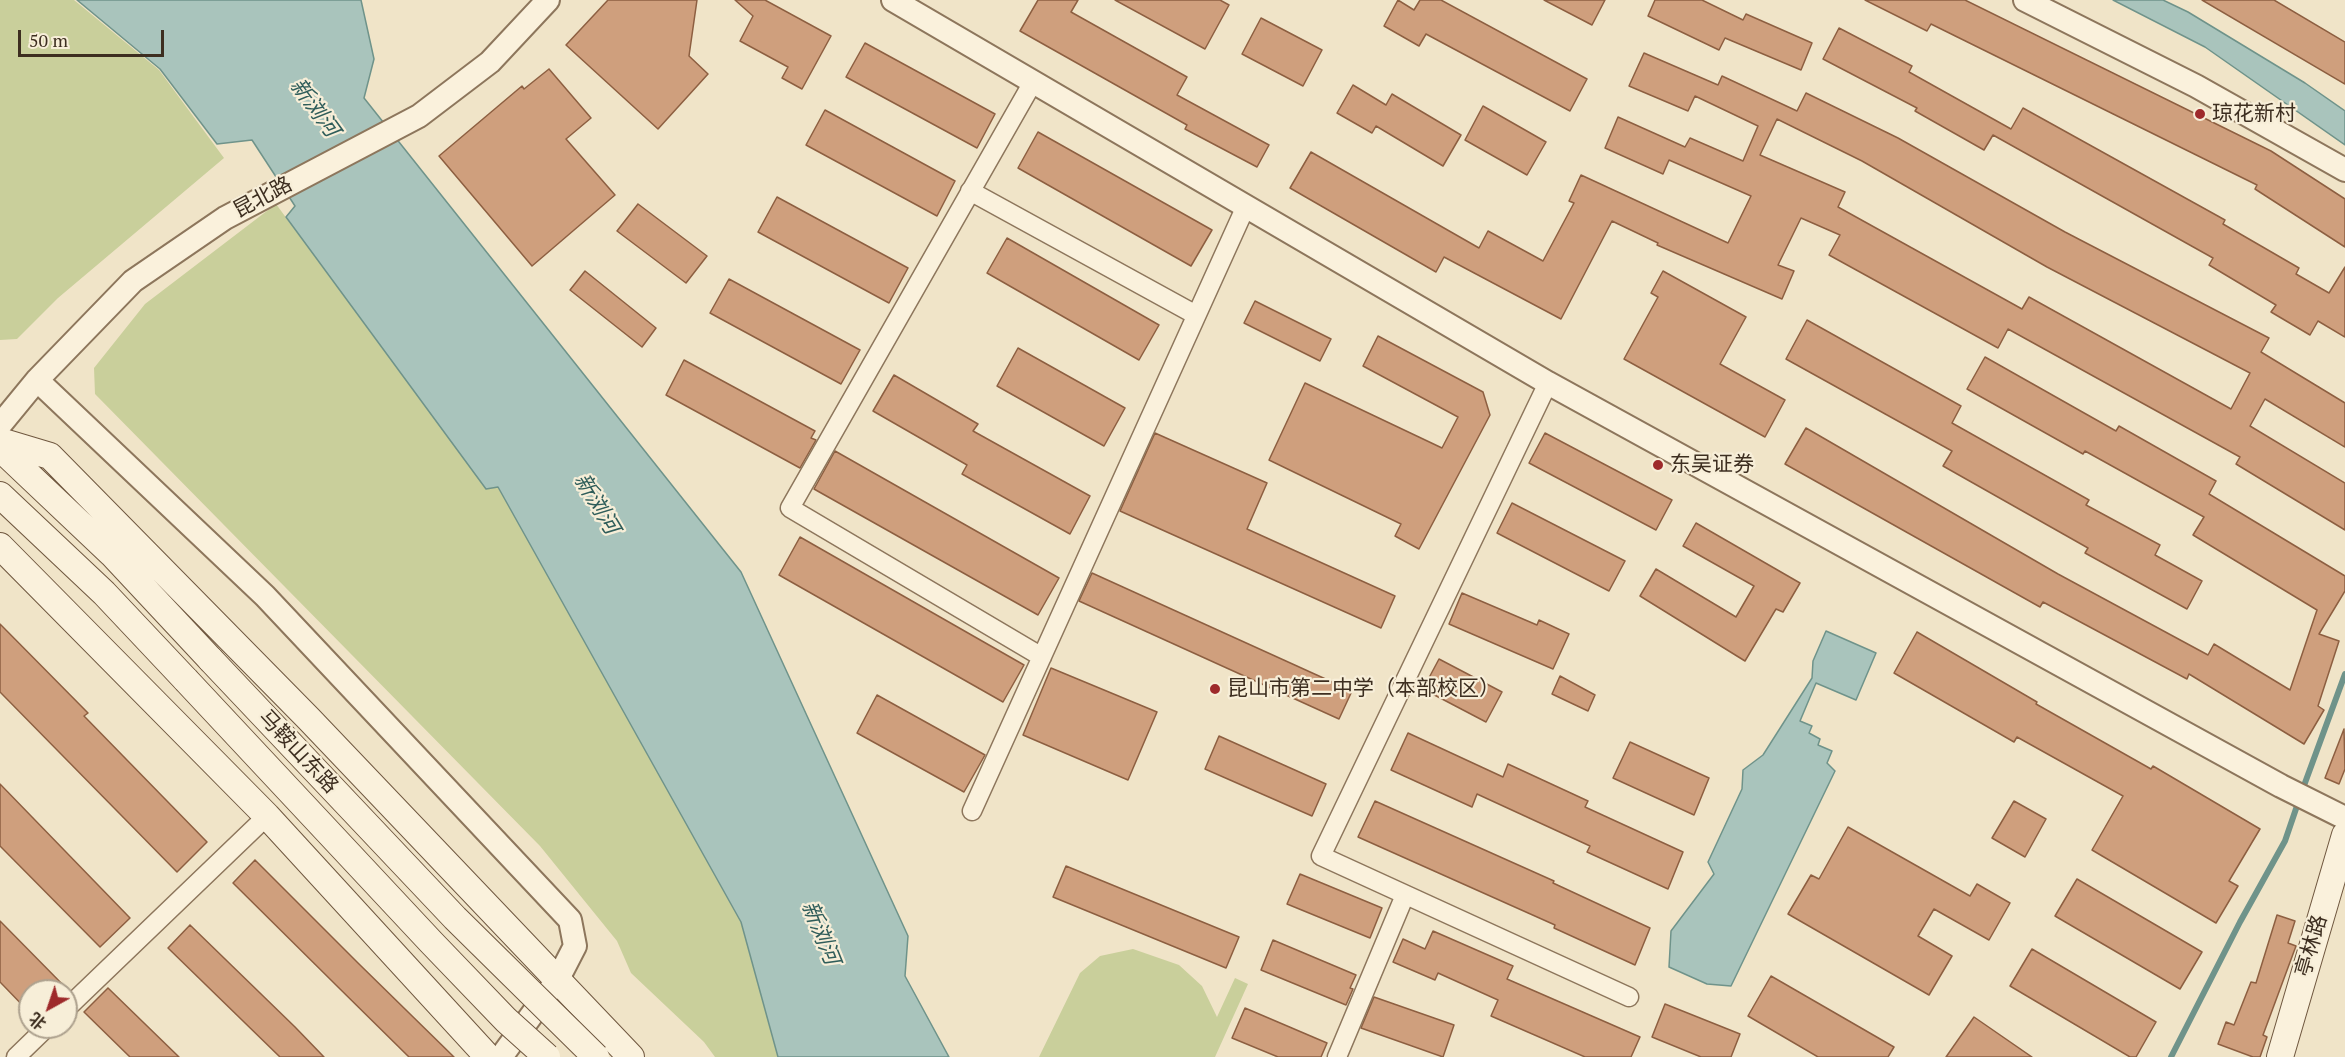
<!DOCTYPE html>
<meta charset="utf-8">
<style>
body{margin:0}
#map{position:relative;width:2345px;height:1057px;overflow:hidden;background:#f0e4c8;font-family:"PT Serif","Noto Sans SC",serif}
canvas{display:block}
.north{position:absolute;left:18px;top:979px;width:60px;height:60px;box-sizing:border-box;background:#f7eed8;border:2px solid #ada18e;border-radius:50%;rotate:220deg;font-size:16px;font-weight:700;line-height:24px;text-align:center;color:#3d2e20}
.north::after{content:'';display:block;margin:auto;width:21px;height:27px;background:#9e2a2b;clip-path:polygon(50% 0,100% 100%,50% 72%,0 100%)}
.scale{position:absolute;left:18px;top:30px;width:146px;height:27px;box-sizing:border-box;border:3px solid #3d2e20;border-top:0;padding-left:8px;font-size:18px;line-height:21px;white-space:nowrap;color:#3d2e20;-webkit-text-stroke:4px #f7eed8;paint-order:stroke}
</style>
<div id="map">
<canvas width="2345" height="1057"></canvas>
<div class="north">北</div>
<div class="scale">50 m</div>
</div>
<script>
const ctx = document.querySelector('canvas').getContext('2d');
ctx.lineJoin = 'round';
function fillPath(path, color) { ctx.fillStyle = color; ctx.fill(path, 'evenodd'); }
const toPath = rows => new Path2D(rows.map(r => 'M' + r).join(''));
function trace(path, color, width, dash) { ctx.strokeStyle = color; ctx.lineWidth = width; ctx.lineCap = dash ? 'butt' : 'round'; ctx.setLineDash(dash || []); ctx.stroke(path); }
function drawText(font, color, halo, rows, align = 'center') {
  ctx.font = font + ' "PT Serif","Noto Sans SC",serif'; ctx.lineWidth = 4.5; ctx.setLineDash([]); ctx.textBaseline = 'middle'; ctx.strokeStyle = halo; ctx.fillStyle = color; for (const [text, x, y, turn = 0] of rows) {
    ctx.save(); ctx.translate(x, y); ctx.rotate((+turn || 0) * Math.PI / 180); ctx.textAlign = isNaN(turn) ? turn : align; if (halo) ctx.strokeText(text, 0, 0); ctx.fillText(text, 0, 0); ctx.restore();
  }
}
fillPath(toPath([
 [0,0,74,0,159,70,224,158,58,298,17,339,0,340],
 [276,204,486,489,498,487,741,922,778,1057,715,1057,704,1042,631,973,617,941,540,846,95,394,94,368,145,304],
 [1133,949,1179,965,1202,986,1217,1017,1235,978,1248,984,1215,1057,1039,1057,1080,973,1100,956]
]), '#c9cf9b');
const water = toPath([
 [77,0,361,0,374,59,364,98,741,572,908,936,905,976,949,1057,778,1057,741,922,498,487,486,489,286,217,295,206,252,140,217,144,160,69,77,0],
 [2113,0,2163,0,2188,12,2305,83,2345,111,2345,145,2205,47,2113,0],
 [1826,631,1876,653,1856,700,1816,683,1800,721,1812,726,1809,733,1820,739,1818,745,1832,751,1827,763,1835,771,1731,986,1707,984,1669,967,1671,931,1714,874,1708,862,1742,789,1743,770,1763,755,1812,678,1813,661,1826,631]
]);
fillPath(water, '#a9c4bc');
trace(water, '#6f938a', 1.5);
trace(toPath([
 [2302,791,2345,674],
 [2171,1057,2240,922,2285,841,2299,800]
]), '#6f938a', 6);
const building = toPath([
 [608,0,697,0,689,56,708,74,658,129,566,45,608,0],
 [735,0,765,0,831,36,802,89,782,78,788,67,740,41,753,16,735,0],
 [1038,0,1078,0,1071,12,1187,77,1177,95,1269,145,1257,167,1185,129,1187,125,1020,31,1038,0],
 [1115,0,1220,0,1229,5,1205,49,1115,0],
 [1398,0,1414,10,1420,0,1441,0,1587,79,1570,111,1426,34,1419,46,1384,26,1398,0],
 [1544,0,1605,0,1592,25,1544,0],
 [1655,0,1702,0,1743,20,1746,14,1812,43,1801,70,1725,38,1719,50,1648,16,1655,0],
 [1865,0,1965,0,2271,151,2345,199,2345,247,2255,189,2257,185,1931,24,1927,31,1865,0],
 [2202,0,2274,0,2345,42,2345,84,2202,0],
 [1261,18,1322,50,1303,86,1242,54,1261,18],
 [1839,28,1912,66,1909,72,2011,129,2023,108,2225,220,2223,224,2299,268,2296,274,2329,293,2345,267,2345,337,2318,321,2310,335,2271,312,2276,305,2209,265,2213,258,1993,135,1984,150,1915,111,1917,108,1823,59,1839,28],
 [865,43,995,114,977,148,846,77,865,43],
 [1644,53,1718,85,1722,76,1797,111,1806,93,1898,138,2065,232,2269,338,2261,352,2345,403,2345,447,2265,399,2250,426,2345,483,2345,530,2236,464,2240,457,2008,329,1998,348,1829,255,1840,235,1801,218,1778,265,1794,271,1782,299,1657,245,1658,243,1612,221,1561,319,1444,257,1436,272,1290,188,1311,152,1479,248,1488,231,1543,261,1574,203,1569,201,1581,175,1728,243,1751,196,1669,160,1663,174,1605,148,1618,117,1685,147,1690,138,1743,161,1758,126,1695,96,1688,111,1629,86,1644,53],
 [1777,119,1862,161,2047,267,2250,373,2231,409,2029,297,2022,309,1838,207,1845,192,1760,155,1777,119],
 [549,69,591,118,566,139,615,195,532,266,439,156,522,86,524,89,549,69],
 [1353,85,1386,105,1392,94,1461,135,1443,166,1376,126,1372,133,1337,113,1353,85],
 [1483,106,1546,142,1527,175,1465,140,1483,106],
 [825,110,955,181,937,216,806,145,825,110],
 [1038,132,1212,230,1191,266,1018,168,1038,132],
 [777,197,908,268,889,303,758,232,777,197],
 [638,204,707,256,686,283,617,231,638,204],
 [1007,238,1159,325,1139,360,987,273,1007,238],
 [585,271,656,328,642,347,570,290,585,271],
 [1663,271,1746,317,1720,364,1785,400,1765,437,1624,359,1658,297,1651,293,1663,271],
 [729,279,860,350,841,384,710,313,729,279],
 [1255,301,1331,339,1320,361,1244,323,1255,301],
 [1807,320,1961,406,1952,423,2089,500,2086,505,2160,545,2155,555,2202,581,2187,609,2085,553,2088,548,1943,466,1952,451,1786,359,1807,320],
 [1378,336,1483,392,1490,415,1419,549,1395,536,1401,524,1269,460,1305,383,1442,448,1458,417,1363,366,1378,336],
 [1018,348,1125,408,1104,446,997,386,1018,348],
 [1985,357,2116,431,2119,426,2216,481,2209,494,2345,576,2345,591,2319,634,2339,641,2318,706,2324,710,2304,744,2189,674,2187,679,2043,602,2040,607,1785,464,1806,428,2058,574,2208,655,2214,644,2290,690,2317,610,2193,535,2204,517,2085,451,2083,454,1967,389,1985,357],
 [684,360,815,431,811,438,816,440,800,468,666,395,684,360],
 [894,375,978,424,973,431,1090,496,1070,534,962,474,967,465,873,411,894,375],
 [1155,433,1267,483,1247,529,1395,596,1381,628,1120,511,1155,433],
 [1545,433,1672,500,1656,530,1529,463,1545,433],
 [835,451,1059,578,1038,615,814,489,835,451],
 [1512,503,1625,561,1609,591,1497,533,1512,503],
 [1696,523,1800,583,1783,612,1776,609,1745,661,1640,596,1656,569,1736,617,1754,586,1683,546,1696,523],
 [800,537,1024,665,1003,702,779,575,800,537],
 [1092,573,1352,691,1339,719,1079,601,1092,573],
 [1462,593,1537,625,1539,620,1569,634,1553,669,1449,624,1462,593],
 [0,624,88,713,84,716,207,842,177,872,0,692,0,624],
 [1917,632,2037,702,2036,704,2151,769,2153,766,2260,829,2229,881,2238,886,2216,923,2092,850,2123,796,2017,737,2014,742,1894,673,1917,632],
 [1439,659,1502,692,1486,722,1423,689,1439,659],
 [1051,668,1157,712,1128,780,1023,735,1051,668],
 [1560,676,1595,695,1588,711,1552,694,1560,676],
 [877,695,985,755,964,792,857,733,877,695],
 [2344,729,2345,769,2339,784,2325,778,2344,729],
 [1408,733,1503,777,1508,764,1588,801,1585,807,1683,852,1668,889,1587,852,1590,846,1477,794,1472,807,1391,770,1408,733],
 [1219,736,1326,784,1312,816,1205,769,1219,736],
 [1630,742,1709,778,1694,815,1613,778,1630,742],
 [0,784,130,918,100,947,0,846,0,784],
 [1375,801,1554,881,1553,883,1650,928,1635,965,1554,928,1555,925,1358,837,1375,801],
 [2014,801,2046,819,2025,857,1992,838,2014,801],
 [1848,827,1970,896,1977,884,2010,903,1989,940,1934,909,1918,936,1952,956,1929,995,1788,914,1811,875,1819,879,1848,827],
 [255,860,358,963,454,1057,409,1057,338,987,233,883,255,860],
 [1066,866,1239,937,1226,968,1053,897,1066,866],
 [1300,874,1382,908,1370,938,1287,904,1300,874],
 [2077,879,2202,952,2180,989,2055,916,2077,879],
 [2277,915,2295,921,2288,943,2296,946,2263,1035,2267,1037,2260,1057,2253,1057,2218,1044,2226,1022,2234,1025,2251,982,2256,983,2277,915],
 [0,921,69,991,30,991,30,1013,0,982,0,921],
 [190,925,295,1027,324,1057,280,1057,168,948,190,925],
 [1433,931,1513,966,1507,979,1640,1037,1631,1057,1585,1057,1491,1016,1498,1000,1438,973,1435,980,1393,962,1403,939,1425,949,1433,931],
 [1273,940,1356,975,1350,988,1353,989,1346,1005,1261,970,1273,940],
 [2032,949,2156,1022,2136,1057,2130,1057,2010,986,2032,949],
 [1771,976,1894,1047,1888,1057,1818,1057,1748,1016,1771,976],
 [108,988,179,1057,130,1057,84,1012,108,988],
 [1374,997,1454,1025,1443,1057,1361,1028,1374,997],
 [1665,1004,1740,1034,1731,1057,1701,1057,1652,1037,1665,1004],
 [1245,1008,1327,1043,1321,1057,1278,1057,1232,1038,1245,1008],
 [1974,1017,2032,1057,1946,1057,1974,1017]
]);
fillPath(building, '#cf9f7d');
trace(building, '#8d5f41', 1.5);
const minor = toPath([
 [1033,82,790,508,1042,657],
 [970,191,1196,315],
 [1548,383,1321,856,1629,997],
 [972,811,1246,206],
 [66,1009,267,816],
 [16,1057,47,1027],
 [1337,1057,1405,895]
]);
const tertiary = toPath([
 [893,0,1548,383,2281,786,2345,818],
 [2025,0,2196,86,2345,170],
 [37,380,265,596,570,920,575,946,558,979,501,1057],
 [0,425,37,380,133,281,225,218,419,116,490,62,548,0]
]);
const secondary = toPath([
 [0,441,50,456,309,719,631,1057],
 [0,448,112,554,211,660],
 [0,495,104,593,186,680],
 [0,546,267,816,488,1057],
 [2280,1057,2345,835]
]);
trace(minor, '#8d765c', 21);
trace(tertiary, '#8d765c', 26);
trace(secondary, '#6f573f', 28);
trace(minor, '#faf1dc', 18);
trace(tertiary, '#faf1dc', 22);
trace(secondary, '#faf1dc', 26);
const secondaryBridge = toPath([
 [211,660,455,918,596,1057],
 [186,680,431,942,506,1020,547,1057]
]);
trace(secondaryBridge, '#6f573f', 28, []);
trace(secondaryBridge, '#faf1dc', 26);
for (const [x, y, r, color] of [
 [2200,114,6,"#9e2a2b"],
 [1658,465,6,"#9e2a2b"],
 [1215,689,6,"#9e2a2b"]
]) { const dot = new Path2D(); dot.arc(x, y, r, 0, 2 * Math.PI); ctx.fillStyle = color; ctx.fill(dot); trace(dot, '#f7eed8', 2); }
drawText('21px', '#3d2e20', '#f7eed8', [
 ["琼花新村",2212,114],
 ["东吴证券",1670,465],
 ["昆山市第二中学（本部校区）",1227,689]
], 'left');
drawText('21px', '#3d2e20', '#f7eed8', [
 ["昆北路",263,198,-28],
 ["马鞍山东路",298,752,47],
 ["亭林路",2312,946,-74]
]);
drawText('italic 22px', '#2f5d5a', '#f7eed8', [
 ["新浏河",314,108,54],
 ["新浏河",596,504,59],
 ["新浏河",820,933,68]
]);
</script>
